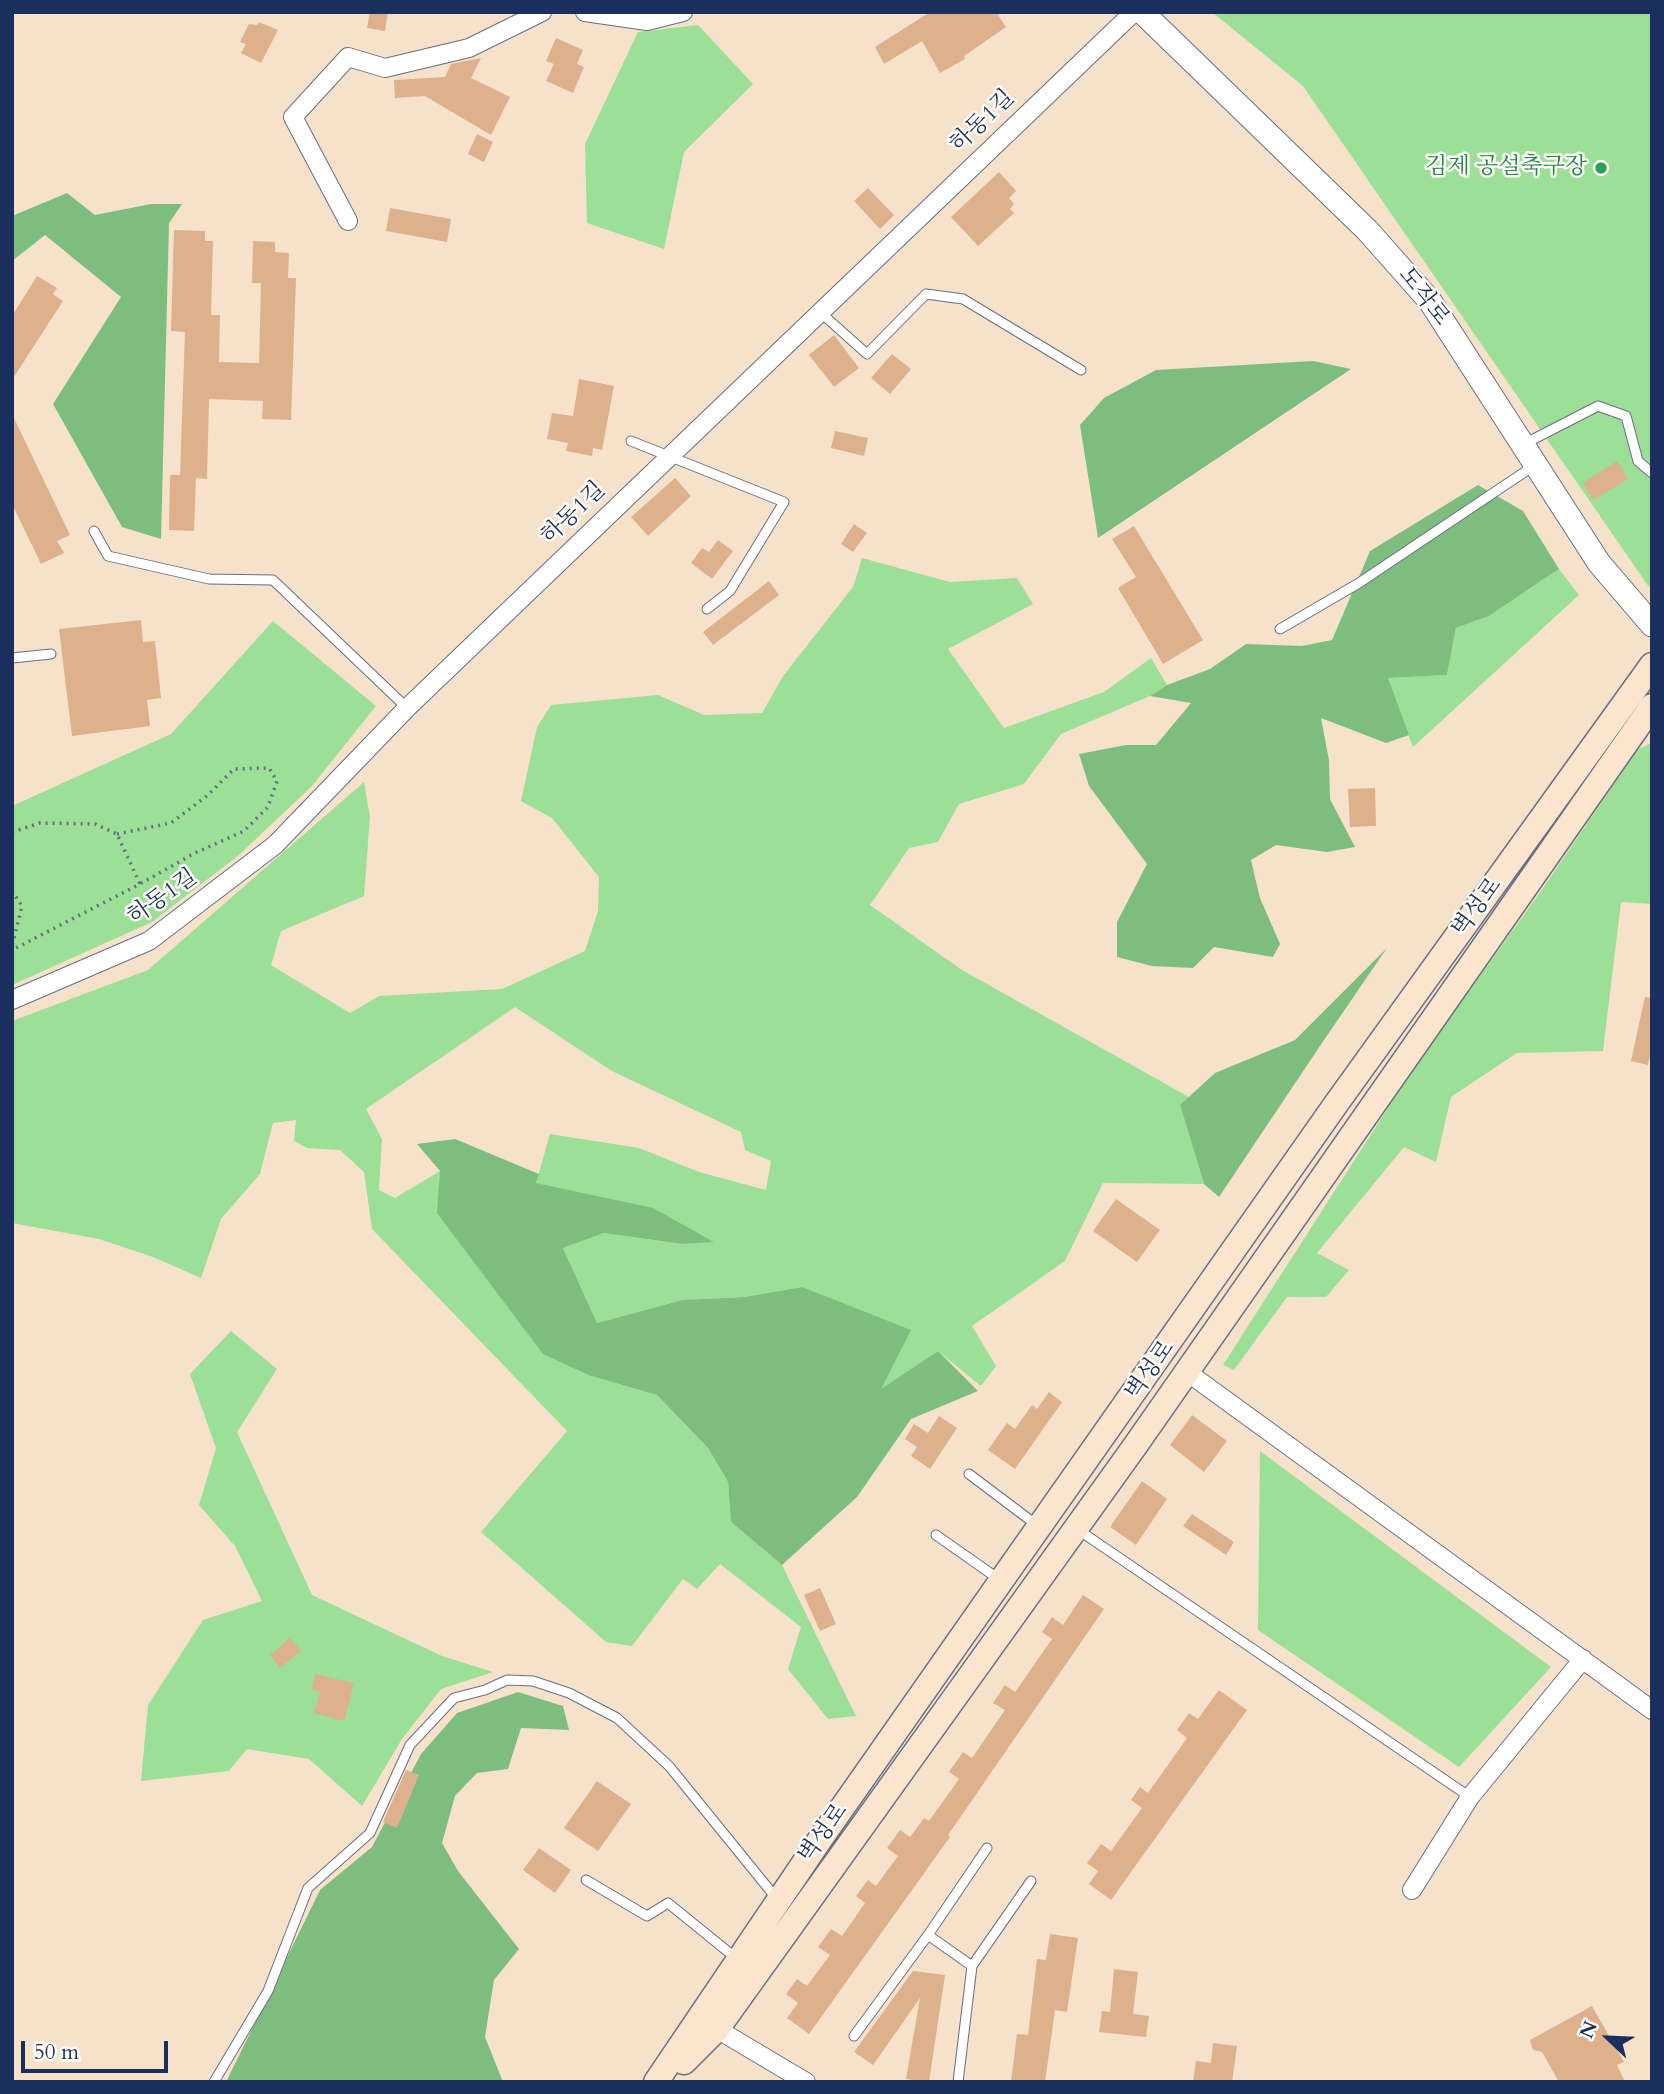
<!DOCTYPE html>
<meta charset="utf-8">
<style>
body{margin:0}
#map{position:relative;width:1664px;height:2094px;overflow:hidden;background:#f6e2cb;font-family:Cardo,serif}
canvas{display:block}
.frame{position:absolute;inset:0;border:14px solid #1b2f5e;pointer-events:none}
.north{position:absolute;left:1573px;top:2003px;width:70px;height:70px;-webkit-text-stroke:5px #fdfcf7;paint-order:stroke;rotate:293deg;font-size:19px;font-weight:700;line-height:28px;text-align:center;color:#1b2f5e}
.north::after{content:'';display:block;margin:auto;width:24px;height:32px;background:#1b2f5e;clip-path:polygon(50% 0,100% 100%,50% 72%,0 100%)}
.scale{position:absolute;left:21px;top:2041px;width:147px;height:32px;box-sizing:border-box;border:4px solid #1b2f5e;border-top:0;padding-left:9px;font-size:21px;line-height:24px;white-space:nowrap;color:#1b2f5e;-webkit-text-stroke:5px #fdfcf7;paint-order:stroke}
</style>
<div id="map">
<canvas width="1664" height="2094"></canvas>
<div class="frame"></div>
<div class="north">N</div>
<div class="scale">50 m</div>
</div>
<script>
const ctx = document.querySelector('canvas').getContext('2d');
ctx.lineJoin = 'round';
function fillPath(path, color) { ctx.fillStyle = color; ctx.fill(path, 'evenodd'); }
const toPath = rows => new Path2D(rows.map(r => 'M' + r).join(''));
function trace(path, color, width, dash) { ctx.strokeStyle = color; ctx.lineWidth = width; ctx.lineCap = dash ? 'butt' : 'round'; ctx.setLineDash(dash || []); ctx.stroke(path); }
function drawText(font, color, halo, rows, align = 'center') {
  ctx.font = font + ' Cardo,"Noto Serif KR",serif'; ctx.lineWidth = 5; ctx.setLineDash([]); ctx.textBaseline = 'middle'; ctx.strokeStyle = halo; ctx.fillStyle = color; for (const [text, x, y, turn = 0] of rows) {
    ctx.save(); ctx.translate(x, y); ctx.rotate((+turn || 0) * Math.PI / 180); ctx.textAlign = isNaN(turn) ? turn : align; if (halo) ctx.strokeText(text, 0, 0); ctx.fillText(text, 0, 0); ctx.restore();
  }
}
fillPath(toPath([
 [1212,12,1652,12,1652,584,1649,587,1303,86],
 [698,25,753,84,684,152,664,249,587,223,585,144,638,32],
 [862,558,950,582,1017,578,1033,604,948,649,1004,728,1104,692,1151,658,1167,685,1150,696,1061,734,1024,784,959,804,938,842,909,848,870,905,962,970,1189,1097,1180,1105,1204,1184,1103,1183,1065,1261,972,1326,996,1366,981,1386,938,1351,880,1390,802,1287,744,1297,682,1300,597,1323,563,1248,604,1233,682,1244,713,1241,582,1195,536,1183,550,1134,639,1148,699,1172,766,1190,771,1161,745,1150,741,1132,612,1071,515,1007,366,1109,382,1139,379,1190,395,1198,440,1171,591,1376,657,1395,708,1448,728,1482,731,1522,782,1565,856,1716,828,1719,788,1669,801,1627,720,1564,697,1589,683,1579,632,1646,606,1642,481,1532,567,1431,372,1229,364,1172,340,1150,307,1148,294,1141,296,1120,273,1123,260,1174,221,1219,201,1278,153,1257,99,1239,12,1223,12,1021,148,970,364,782,370,817,364,896,281,931,271,965,350,1013,379,996,502,989,585,951,598,911,599,877,552,818,521,801,537,727,551,705,658,695,704,715,762,713,783,676,853,587],
 [1559,569,1579,595,1413,747,1387,678,1447,675,1456,628,1489,616],
 [273,621,376,706,312,786,239,855,152,922,12,985,12,806,171,734],
 [1652,743,1651,904,1621,902,1603,1051,1517,1053,1451,1097,1436,1162,1404,1147,1317,1253,1349,1270,1326,1297,1287,1297,1234,1370,1223,1365,1411,1072,1541,891,1638,749],
 [231,1331,277,1369,237,1432,312,1595,442,1656,493,1672,441,1689,402,1739,362,1806,309,1759,247,1749,229,1771,141,1781,148,1705,203,1620,262,1601,235,1546,199,1505,216,1448,190,1374],
 [1260,1451,1551,1667,1459,1767,1258,1630]
]), '#9cdf96');
fillPath(toPath([
 [67,193,95,215,151,204,182,204,169,223,161,539,122,527,53,404,121,297,45,235,12,261,12,216],
 [1313,361,1351,369,1098,538,1080,425,1104,398,1156,370],
 [1478,485,1523,511,1559,569,1489,616,1456,628,1447,675,1388,678,1409,735,1386,743,1321,718,1329,760,1330,799,1355,847,1327,852,1276,845,1251,860,1260,898,1280,944,1273,957,1214,947,1193,968,1152,966,1117,957,1117,922,1147,864,1089,786,1079,754,1126,745,1156,745,1191,703,1150,696,1167,685,1210,669,1246,644,1302,646,1332,640,1370,551],
 [1387,948,1322,1043,1219,1197,1204,1184,1180,1105,1215,1073,1295,1040],
 [455,1139,539,1174,536,1183,653,1208,714,1242,682,1244,604,1233,563,1248,597,1323,682,1300,744,1297,802,1287,911,1330,881,1389,938,1351,978,1391,911,1419,857,1497,782,1565,731,1522,728,1482,708,1448,657,1395,591,1376,543,1354,437,1213,440,1171,417,1144],
 [518,1692,563,1706,569,1730,521,1728,508,1769,477,1773,455,1796,442,1843,458,1871,519,1949,494,1980,485,2037,503,2082,226,2082,320,1890,372,1847,421,1754,457,1713]
]), '#7dbe7f');
fillPath(toPath([
 [370,12,388,12,385,31,367,28],
 [930,12,996,12,1006,27,964,56,965,59,940,73,922,41,884,64,875,47],
 [259,22,278,30,261,63,241,53,246,44,240,42,249,24,257,25],
 [556,38,583,50,577,64,584,67,573,93,546,81,554,64,546,61],
 [481,58,471,78,510,97,491,135,425,96,395,98,394,80,445,77,451,64],
 [477,134,493,142,484,162,468,154],
 [999,172,1016,191,1009,198,1014,204,1010,209,1014,213,978,246,951,217],
 [868,188,894,215,880,229,854,201],
 [390,208,451,219,447,242,386,231],
 [174,230,205,231,205,241,213,241,211,315,220,315,219,362,259,363,261,283,252,283,253,241,275,242,275,252,289,253,288,278,296,278,291,420,262,419,263,401,209,399,207,479,196,478,194,531,169,530,170,475,180,475,185,332,171,331],
 [37,276,57,288,53,294,63,301,12,380,12,316],
 [834,335,859,368,834,387,809,355],
 [892,354,911,369,890,394,871,378],
 [579,379,614,386,602,450,593,448,592,456,566,451,568,443,547,439,552,413,573,416],
 [12,414,70,535,57,541,64,553,41,564,12,504],
 [835,431,868,438,864,456,831,448],
 [1617,461,1628,479,1593,500,1583,483],
 [675,478,691,496,648,536,631,517],
 [854,524,867,533,853,552,841,544],
 [1134,526,1203,640,1163,664,1118,588,1136,577,1112,539],
 [718,540,733,551,712,579,691,563,702,548,709,552],
 [769,581,779,595,713,645,703,632],
 [141,620,143,642,155,641,161,698,147,700,150,726,72,736,59,629],
 [1375,788,1376,826,1350,827,1348,789],
 [1645,997,1652,998,1652,1047,1648,1065,1631,1061],
 [1116,1199,1160,1230,1137,1262,1093,1231],
 [1049,1392,1062,1402,1015,1469,988,1450,1007,1423,1015,1429,1032,1405,1037,1409],
 [1192,1415,1227,1441,1204,1472,1170,1445],
 [939,1416,957,1428,930,1469,911,1456,917,1447,905,1439,914,1424,928,1433],
 [1142,1481,1167,1499,1136,1545,1110,1527],
 [1192,1514,1234,1542,1226,1555,1183,1526],
 [820,1588,836,1624,820,1631,804,1595],
 [1083,1595,1104,1609,948,1835,950,1837,809,2034,787,2018,798,2003,786,1994,797,1979,807,1986,830,1955,818,1947,831,1929,842,1936,865,1903,856,1896,868,1880,876,1886,898,1856,887,1848,900,1830,910,1837,924,1818,929,1821,959,1779,949,1772,963,1752,972,1758,1005,1710,993,1703,1005,1685,1015,1692,1052,1639,1042,1632,1052,1617,1063,1625],
 [290,1638,301,1651,280,1668,270,1655],
 [315,1674,354,1683,344,1721,314,1713,320,1692,312,1690],
 [1219,1690,1247,1710,1111,1900,1089,1884,1098,1871,1087,1863,1101,1844,1111,1851,1142,1808,1131,1800,1140,1787,1148,1793,1187,1738,1177,1730,1189,1713,1198,1719],
 [406,1770,419,1775,397,1828,383,1822],
 [597,1781,631,1804,598,1851,564,1828],
 [539,1848,571,1870,555,1893,523,1870],
 [1050,1934,1078,1938,1067,2012,1055,2010,1045,2082,1011,2082,1017,2034,1028,2035,1037,1959,1046,1960],
 [1114,1969,1138,1972,1133,2014,1149,2016,1146,2037,1099,2032,1102,2011,1110,2012],
 [913,1971,945,1975,929,2082,906,2079,920,1998,873,2065,854,2052],
 [1592,2006,1624,2062,1617,2065,1625,2082,1559,2082,1542,2052,1533,2050,1530,2040],
 [1213,2043,1237,2046,1232,2082,1193,2082,1196,2061,1211,2063]
]), '#ddb18b');
const service = toPath([
 [820,312,867,354,926,294,963,299,1081,370],
 [631,441,784,502,730,591,707,609],
 [1524,444,1598,406,1626,416,1638,461,1652,473],
 [94,531,108,556,209,579,273,580,407,708],
 [1280,629,1359,583,1535,465],
 [12,658,51,654],
 [969,1474,1038,1526],
 [1077,1529,1470,1797],
 [936,1535,1000,1580],
 [586,1880,647,1916,668,1903,737,1959],
 [928,1935,987,1848],
 [854,2036,928,1935,972,1966],
 [214,2082,268,1991,308,1888,370,1833,410,1745,454,1698,485,1690,507,1680,533,1681,569,1693,617,1718,669,1766,777,1899],
 [958,2082,972,1966,1031,1881]
]);
const minor = toPath([
 [585,12,647,21,683,12],
 [348,221,293,117,348,57,385,68,469,48,542,12],
 [12,1000,149,941,275,845,407,708,1134,12],
 [1187,1372,1652,1710],
 [1412,1890,1470,1797,1583,1659],
 [717,2029,806,2082]
]);
const tertiary = toPath([
 [1142,12,1367,230,1430,301,1599,563,1652,625]
]);
const secondary = toPath([
 [684,2062,717,2029,1135,1446,1652,706],
 [656,2082,821,1838,1001,1581,1336,1104,1652,665]
]);
trace(service, '#686e84', 11);
trace(minor, '#686e84', 20);
trace(tertiary, '#686e84', 25);
trace(secondary, '#686e84', 27);
trace(toPath([
 [12,832,40,823,95,824,117,834,140,884,12,950],
 [117,834,171,823,208,795,234,769,269,768,277,781,268,807,244,831,195,853,140,884],
 [12,891,22,906,12,946]
]), '#686e84', 3.5, [2, 5]);
trace(service, '#fff', 9);
trace(minor, '#fff', 18);
trace(tertiary, '#fff', 23);
trace(secondary, '#fce5cf', 24);
for (const [x, y, r, color] of [
 [1601,168,7,"#2e9e5b"]
]) { const dot = new Path2D(); dot.arc(x, y, r, 0, 2 * Math.PI); ctx.fillStyle = color; ctx.fill(dot); trace(dot, '#fdfcf7', 2.5); }
drawText('23px', '#1b2f5e', '#fdfcf7', [
 ["하동1길",983,122,-44],
 ["도작로",1423,297,52],
 ["하동1길",574,514,-44],
 ["하동1길",163,898,-35],
 ["벽성로",1478,908,-54],
 ["벽성로",1151,1371,-55],
 ["벽성로",824,1834,-55]
]);
drawText('23px', '#27864d', '#fdfcf7', [
 ["김제 공설축구장",1587,168]
], 'right');
</script>
